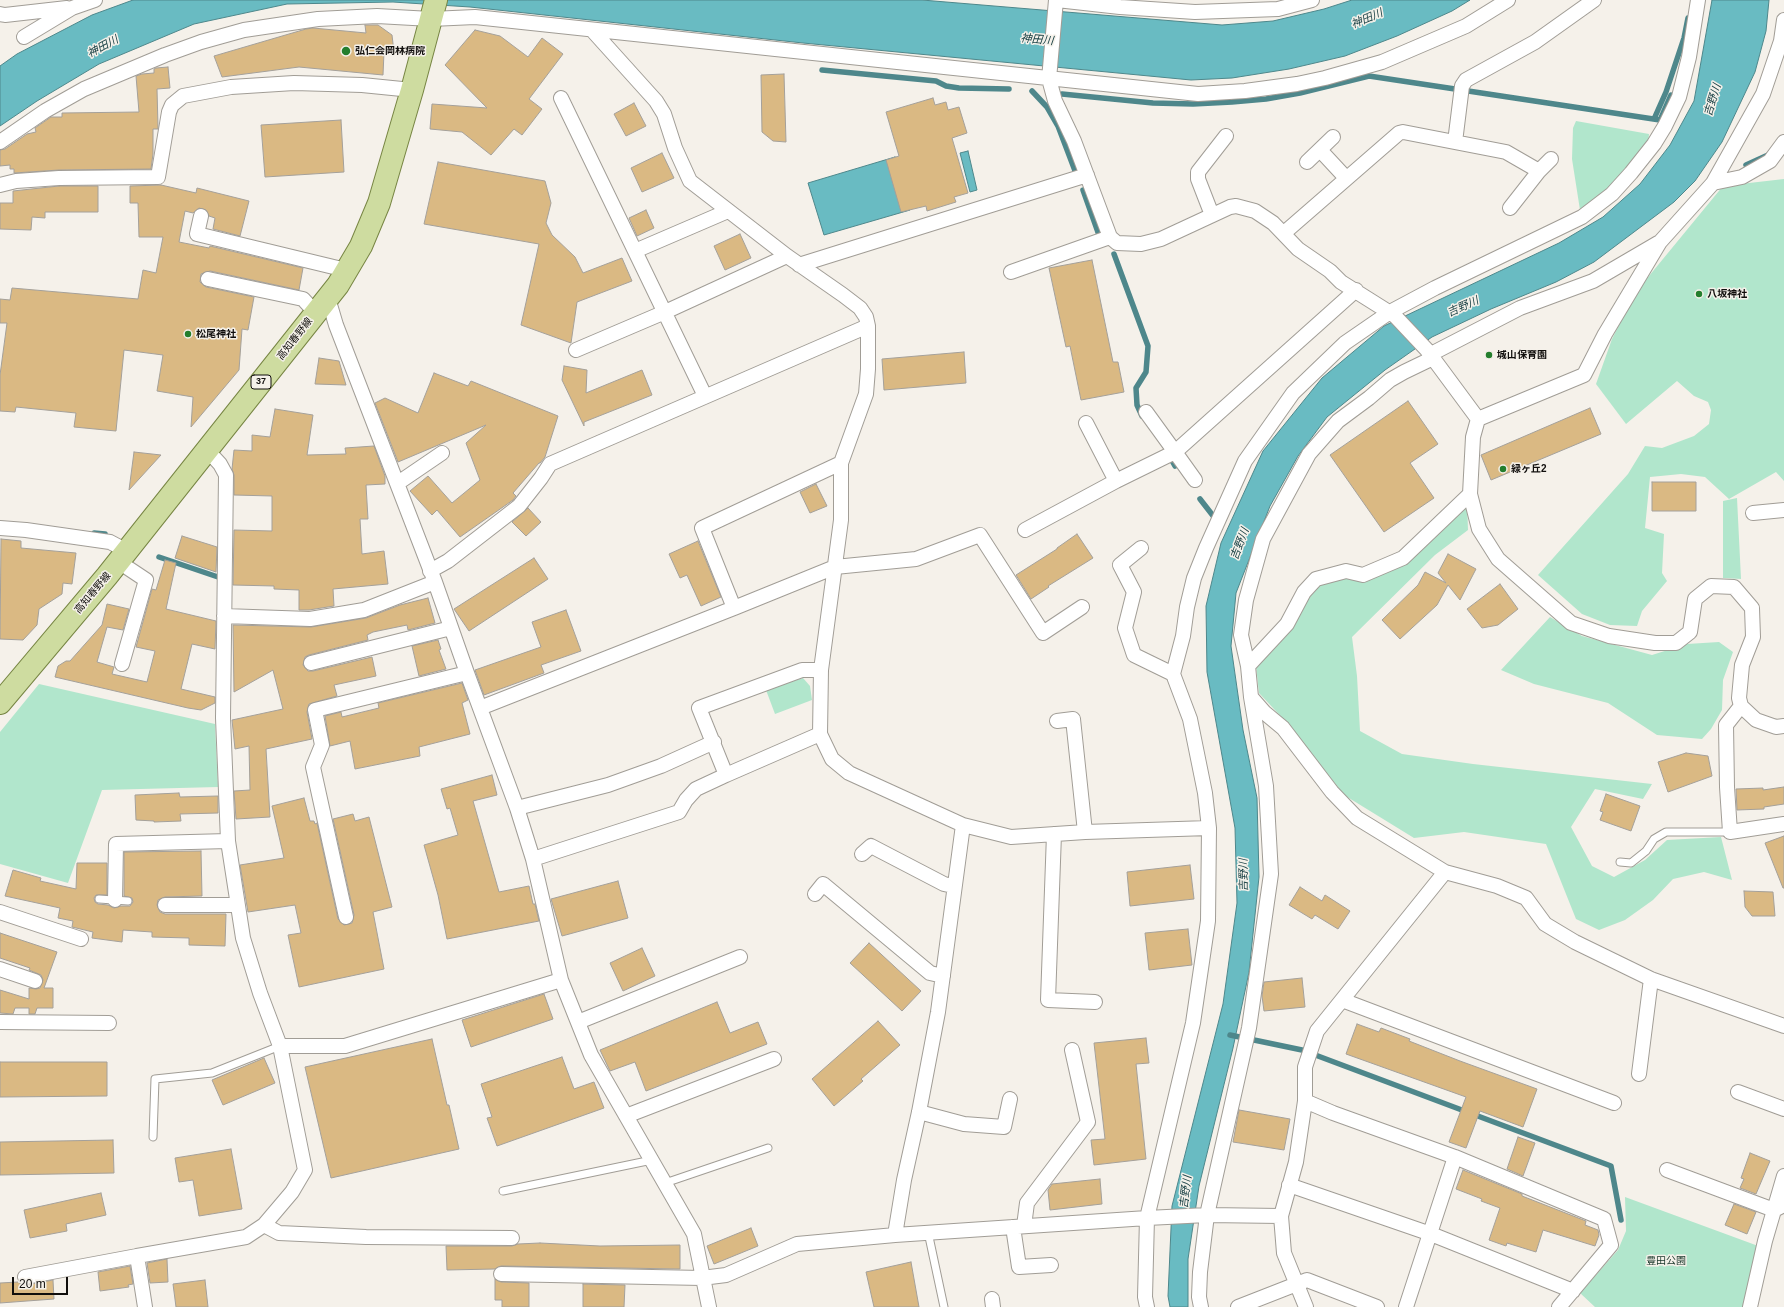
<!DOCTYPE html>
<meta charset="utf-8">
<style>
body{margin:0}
#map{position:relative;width:1784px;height:1307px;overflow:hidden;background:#f5f1ea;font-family:Arial,sans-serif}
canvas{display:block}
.scale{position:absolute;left:12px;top:1277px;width:56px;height:18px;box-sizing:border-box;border:2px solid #100e0c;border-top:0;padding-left:5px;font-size:12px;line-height:14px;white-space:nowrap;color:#100e0c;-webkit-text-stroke:3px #f5f1ea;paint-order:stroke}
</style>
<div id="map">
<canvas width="1784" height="1307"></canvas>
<div class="scale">20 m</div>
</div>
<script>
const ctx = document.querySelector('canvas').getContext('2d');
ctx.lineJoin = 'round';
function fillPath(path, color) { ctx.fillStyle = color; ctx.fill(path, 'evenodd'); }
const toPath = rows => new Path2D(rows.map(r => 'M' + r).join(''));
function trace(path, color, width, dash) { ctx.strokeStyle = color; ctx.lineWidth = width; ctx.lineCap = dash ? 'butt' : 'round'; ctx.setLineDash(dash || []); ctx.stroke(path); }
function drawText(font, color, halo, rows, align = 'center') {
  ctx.font = font + ' Arial,"Noto Sans JP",sans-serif'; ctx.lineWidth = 3; ctx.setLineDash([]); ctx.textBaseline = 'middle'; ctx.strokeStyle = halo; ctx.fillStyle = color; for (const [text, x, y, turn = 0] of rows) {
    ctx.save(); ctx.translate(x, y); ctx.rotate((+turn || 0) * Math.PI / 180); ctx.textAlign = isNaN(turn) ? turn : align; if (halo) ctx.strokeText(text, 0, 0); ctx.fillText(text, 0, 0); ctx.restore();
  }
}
fillPath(toPath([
 [1576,121,1649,134,1648,146,1607,189,1580,210,1572,159,1573,128],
 [1784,179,1784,481,1776,472,1729,499,1705,477,1681,474,1650,477,1645,528,1664,534,1662,573,1667,581,1642,611,1637,626,1610,625,1582,614,1538,575,1628,474,1645,446,1662,448,1694,436,1709,424,1711,410,1708,402,1694,396,1677,381,1626,424,1596,384,1612,339,1635,293,1723,186],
 [1737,498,1741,579,1723,578,1723,501],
 [1467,502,1468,530,1435,555,1352,637,1357,676,1360,731,1402,754,1473,764,1652,784,1643,799,1595,789,1571,827,1592,866,1614,877,1645,860,1667,840,1721,837,1732,880,1704,872,1673,879,1653,900,1625,920,1599,930,1576,919,1546,844,1464,832,1414,838,1344,795,1288,724,1259,693,1256,666,1292,629,1309,594,1319,583,1345,574,1362,581],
 [1550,617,1582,636,1652,655,1687,644,1719,642,1733,652,1723,680,1722,710,1711,729,1702,739,1657,735,1608,703,1534,684,1501,670],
 [803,678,810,686,812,700,775,714,766,690],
 [39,684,215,724,218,787,102,790,68,883,0,864,0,732],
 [1625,1197,1761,1247,1744,1307,1595,1307,1580,1293,1618,1250,1626,1231]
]), '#b1e6cc');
const water = toPath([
 [133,0,922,0,1222,25,1273,21,1324,9,1352,0,1470,0,1452,11,1397,36,1345,56,1289,69,1232,78,1191,80,803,43,470,7,393,2,287,4,194,24,99,64,37,101,0,126,0,66,17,54,92,15,133,0],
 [1712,0,1769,0,1766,31,1755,72,1722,142,1695,181,1674,202,1594,262,1556,282,1491,309,1432,337,1385,370,1327,417,1298,456,1270,506,1236,593,1231,646,1243,730,1257,798,1259,877,1249,972,1233,1048,1199,1186,1188,1259,1188,1307,1170,1307,1168,1296,1172,1206,1223,1004,1237,903,1235,828,1207,672,1206,606,1221,543,1263,451,1322,378,1384,326,1559,243,1603,217,1640,184,1670,145,1694,101,1712,0],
 [968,151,977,190,970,192,960,153,968,151],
 [895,157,910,210,824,235,808,183,895,157]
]);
fillPath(water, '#69bbc2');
trace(water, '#4e878b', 1);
trace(toPath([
 [822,70,936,81,946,86,959,88,1009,89],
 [1032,91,1047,107,1058,126,1077,176],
 [1062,94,1153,103,1193,104,1232,102,1266,99,1300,93,1369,76,1660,120,1671,95],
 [1654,119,1666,92,1684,38,1688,18],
 [1746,165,1768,155],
 [1083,190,1099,235],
 [1114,254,1148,346,1146,372,1136,388,1137,405,1142,416],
 [1171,459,1175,466],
 [1200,499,1214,517],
 [94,533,105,534],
 [159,557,218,577],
 [1230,1035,1302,1050,1611,1166,1621,1220]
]), '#4e878b', 5.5);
const building = toPath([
 [365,25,378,25,392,35,394,52,384,52,383,75,299,67,222,77,214,56,306,29,313,28,366,33,365,25],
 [475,30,500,36,528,57,542,38,563,54,529,99,542,109,522,135,514,129,491,155,462,132,430,129,432,104,487,108,445,65,475,30],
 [168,67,170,88,157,89,158,127,158,129,153,129,153,154,151,169,59,170,14,173,14,169,10,169,10,165,0,166,0,150,5,149,27,134,36,132,35,128,51,117,62,117,62,113,139,112,136,76,142,74,154,73,154,69,156,68,168,67],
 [784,74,786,142,773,141,762,132,761,75,784,74],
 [933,98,935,105,946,102,948,110,959,107,967,133,952,138,968,193,954,197,956,202,927,211,926,206,901,212,886,160,899,156,886,112,933,98],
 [634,103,646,126,626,136,614,114,634,103],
 [341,120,344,172,265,177,261,125,341,120],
 [662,153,674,178,642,192,631,168,662,153],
 [438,162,545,181,551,203,546,223,552,235,575,257,583,273,622,258,632,281,577,302,571,343,521,325,539,244,424,224,438,162],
 [161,185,196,193,197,188,249,201,240,236,213,229,215,218,209,216,206,210,199,208,193,213,185,211,179,242,209,248,210,246,303,268,299,290,210,271,201,274,200,282,206,287,254,297,248,330,242,329,239,370,191,427,193,397,157,391,163,355,124,350,116,431,74,427,76,413,16,407,15,412,0,411,0,375,7,323,0,323,0,299,10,300,12,288,138,299,143,270,156,273,163,237,139,237,138,203,130,203,130,186,161,185],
 [59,186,98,186,98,212,45,212,45,218,32,217,31,230,0,229,0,203,13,203,13,191,59,186],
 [646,210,654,228,637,236,629,218,646,210],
 [740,234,751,258,725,270,714,246,740,234],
 [1092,260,1113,362,1118,362,1124,392,1081,400,1070,346,1066,347,1049,268,1092,260],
 [964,352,966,383,884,390,882,359,964,352],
 [319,358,339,361,346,385,315,384,319,358],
 [564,366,587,370,586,393,642,370,652,395,584,422,584,426,562,380,564,366],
 [434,373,468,386,471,381,558,416,545,457,540,463,539,463,513,493,516,496,513,500,460,537,437,510,432,515,410,491,428,476,452,503,480,480,466,443,486,425,398,462,375,403,385,398,418,413,434,373],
 [1408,401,1438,444,1410,463,1434,498,1384,532,1330,455,1408,401],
 [1590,408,1601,434,1491,480,1481,455,1590,408],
 [275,409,313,415,307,455,346,454,345,448,374,446,385,476,385,484,366,485,368,519,360,519,362,554,384,551,388,584,333,589,334,606,309,610,299,610,299,590,274,589,274,586,233,585,234,530,272,531,272,496,234,495,234,475,232,469,234,450,252,451,252,435,270,437,275,409],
 [134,452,161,455,129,490,134,452],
 [1652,482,1696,482,1696,511,1652,511,1652,482],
 [816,484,827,506,810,513,800,492,816,484],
 [528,508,541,522,526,536,512,522,528,508],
 [1077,534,1093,558,1048,586,1049,587,1031,599,1016,575,1057,549,1057,548,1077,534],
 [182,536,217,547,216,572,175,558,182,536],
 [1,539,21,541,21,548,76,553,72,584,63,583,62,594,39,609,37,625,23,640,0,639,1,539],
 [698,541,721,597,701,606,687,575,680,578,669,554,698,541],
 [1448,554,1476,569,1460,600,1448,585,1437,605,1400,639,1382,620,1418,585,1425,572,1446,583,1438,573,1448,554],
 [534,558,548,579,469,631,454,609,534,558],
 [165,560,176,563,166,609,216,621,215,649,192,644,181,689,215,697,215,703,201,710,188,708,55,677,58,666,66,661,70,661,102,625,107,604,129,609,123,630,107,627,97,662,114,667,112,674,147,682,155,651,136,647,152,589,156,590,165,560],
 [1500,584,1518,609,1498,625,1482,628,1467,609,1500,584],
 [428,598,435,623,408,630,407,625,373,632,367,635,368,640,309,655,305,657,303,665,308,671,313,671,372,657,376,676,334,685,337,696,309,704,307,712,312,739,266,749,270,817,236,819,234,791,250,790,249,746,235,749,232,720,283,709,273,670,234,692,233,625,311,627,366,618,400,605,428,598],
 [566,610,581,651,541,665,544,673,484,695,475,670,541,647,532,622,566,610],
 [438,640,441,649,439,650,446,669,419,676,412,646,438,640],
 [462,683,468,700,462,703,470,734,419,747,420,756,355,769,350,741,330,746,325,716,341,712,342,717,379,708,378,703,462,683],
 [1686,753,1708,756,1712,776,1668,792,1658,762,1686,753],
 [492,775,497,795,473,801,499,892,529,886,533,904,535,904,539,921,447,939,438,895,424,845,458,835,450,808,447,809,441,789,492,775],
 [1784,787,1784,804,1764,807,1764,809,1737,810,1736,789,1763,788,1763,790,1784,787],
 [179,793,180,797,218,796,218,813,180,814,181,821,154,822,154,821,136,820,135,795,179,793],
 [1606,794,1640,806,1631,831,1600,820,1603,812,1600,811,1606,794],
 [304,798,310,821,314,821,315,824,317,823,338,919,344,925,352,923,354,915,333,819,353,814,355,821,369,817,392,907,373,912,384,969,299,987,288,935,301,933,295,905,248,912,240,865,284,858,272,806,304,798],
 [1784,836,1784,888,1783,888,1765,843,1784,836],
 [201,851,202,896,165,897,158,900,157,905,160,912,165,914,226,914,225,946,189,945,189,938,152,937,152,932,123,930,122,942,92,938,93,932,72,927,73,921,58,918,60,908,5,896,13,870,41,878,40,881,76,889,77,863,107,863,107,895,96,895,94,898,95,902,98,904,108,905,114,908,121,906,130,906,133,902,132,898,124,896,124,852,201,851],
 [1190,865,1194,899,1130,906,1127,872,1190,865],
 [618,881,628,918,562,936,551,899,618,881],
 [1300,887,1322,901,1325,895,1350,911,1338,929,1315,915,1312,919,1289,905,1300,887],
 [1744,891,1773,892,1775,916,1752,916,1745,907,1744,891],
 [1188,929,1192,965,1149,970,1145,933,1188,929],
 [0,933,57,952,44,988,53,988,53,1008,37,1008,35,1014,29,1014,29,1008,15,1008,13,1014,0,1013,0,990,29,999,29,988,36,989,40,988,43,980,41,975,29,970,30,968,0,958,0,933],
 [869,943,921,991,902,1011,850,963,869,943],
 [642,948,655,976,623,991,610,963,642,948],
 [1302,978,1305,1007,1264,1011,1262,996,1264,982,1302,978],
 [544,994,553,1019,471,1047,462,1020,544,994],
 [717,1002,730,1033,758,1022,767,1044,646,1091,635,1062,610,1071,600,1050,717,1002],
 [878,1021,900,1045,861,1079,863,1081,834,1106,812,1079,878,1021],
 [1357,1024,1379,1032,1381,1028,1410,1039,1409,1041,1460,1061,1537,1089,1523,1127,1480,1111,1466,1148,1449,1142,1466,1097,1346,1054,1357,1024],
 [1146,1038,1149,1063,1136,1064,1146,1159,1094,1165,1091,1140,1105,1139,1094,1043,1146,1038],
 [432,1039,447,1105,449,1105,459,1149,331,1178,305,1067,432,1039],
 [562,1057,574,1089,594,1082,604,1108,497,1146,487,1118,492,1117,481,1084,562,1057],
 [264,1058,275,1083,223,1105,212,1080,264,1058],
 [0,1062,107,1062,107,1096,0,1097,0,1062],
 [1239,1110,1290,1119,1284,1150,1233,1142,1239,1110],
 [1518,1137,1535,1143,1523,1176,1507,1169,1518,1137],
 [113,1140,114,1173,0,1175,0,1142,113,1140],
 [231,1149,242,1209,199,1216,193,1180,179,1182,175,1158,231,1149],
 [1750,1153,1770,1161,1756,1194,1740,1188,1744,1179,1741,1178,1750,1153],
 [1463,1170,1522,1194,1522,1196,1586,1221,1585,1225,1598,1230,1599,1235,1595,1246,1543,1230,1536,1252,1507,1243,1506,1246,1489,1240,1500,1208,1481,1201,1482,1199,1456,1189,1463,1170],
 [1100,1179,1102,1204,1050,1210,1048,1190,1052,1184,1100,1179],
 [101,1193,106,1215,66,1224,67,1231,30,1238,24,1210,101,1193],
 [1734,1204,1756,1212,1747,1234,1725,1225,1734,1204],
 [751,1228,758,1246,714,1264,707,1246,751,1228],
 [540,1243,600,1246,680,1245,680,1269,501,1266,495,1269,447,1270,446,1246,512,1246,518,1244,540,1243],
 [167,1259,168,1282,150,1283,147,1263,167,1259],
 [911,1262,919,1307,874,1307,866,1272,911,1262],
 [130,1266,133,1284,128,1285,129,1287,100,1291,98,1272,130,1266],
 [495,1279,501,1282,529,1283,529,1307,502,1307,502,1300,495,1300,495,1279],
 [53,1280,54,1299,0,1303,0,1283,18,1282,22,1285,26,1285,53,1280],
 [205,1280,208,1307,176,1307,173,1284,205,1280],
 [583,1284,625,1285,624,1307,583,1307,583,1284]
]);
fillPath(building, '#dab983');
trace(building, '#a4a09a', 1);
const service = toPath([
 [1620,862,1631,863,1646,851,1654,839,1666,832,1730,832],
 [99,899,128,901],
 [153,1137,155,1079,212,1073,280,1046],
 [665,1183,768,1148],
 [503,1191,652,1160],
 [928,1232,944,1307]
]);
const minor = toPath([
 [1056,0,1049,79,1055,101,1074,141,1110,237,1117,243,1141,244,1161,239,1230,207,1236,206,1255,211,1273,223,1298,249,1330,271,1341,282,1395,316,1427,350,1478,419],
 [1057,0,1120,7,1195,12,1278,9,1312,0],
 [0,14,5,15,67,8],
 [592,30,656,101,664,114,675,148,690,181,787,256,843,295,860,308,866,317,868,326,868,369,866,394,841,463,841,520,821,670,820,734,832,759,849,773,963,825,1011,837,1085,832,1209,828],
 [24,37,72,8,95,0],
 [561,98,705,396],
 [0,142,45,111,84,89,165,55,201,42,244,30,318,19,377,16,431,19,475,17,1198,94,1245,91,1297,84,1325,78,1382,62,1466,26,1508,0],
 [1455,142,1462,86,1466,80,1535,42,1594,0],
 [1320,150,1346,178],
 [1307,162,1333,137],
 [1713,183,1742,177,1770,161,1784,142],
 [0,185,16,181,59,178,158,177,169,112,172,105,183,96,231,87,294,83,362,85,412,90],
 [1510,208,1539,171,1551,159],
 [1212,215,1198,179,1198,172,1226,136],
 [201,216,197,234,346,270],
 [1284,233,1399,133,1403,132,1506,152,1539,171],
 [635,251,728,211],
 [799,265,1087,175],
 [1011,272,1110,237],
 [208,279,303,299,315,312],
 [328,298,336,325,435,582,467,673,517,808,533,859,561,980,591,1055,694,1234,709,1307],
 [576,350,665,312,787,256],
 [1431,354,1520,308,1593,281,1658,243],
 [1146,412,1175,452,1356,290],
 [1478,419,1473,437,1470,494,1479,529,1498,559,1571,623,1609,636,1655,643,1676,643,1690,632,1695,599,1711,586,1734,587,1752,608,1753,637,1742,665,1739,698,1741,706,1756,720,1776,727,1784,726],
 [1478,419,1584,375,1605,334,1660,242,1713,183,1763,94,1781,41,1784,20],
 [1086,423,1116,481],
 [841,463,702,528,734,608,835,567,916,559,980,535,1043,633,1082,607],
 [398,483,442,453],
 [1753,513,1784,510],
 [0,528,26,530,110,542,127,551],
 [1025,530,1116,481,1175,452,1195,480],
 [1141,548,1120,565,1134,592,1125,628,1134,655,1173,674],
 [119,562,146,580,122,664],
 [430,571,448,561,519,506,541,478,550,464,868,326],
 [224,616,310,619,364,610,435,582],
 [311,663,451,628],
 [1248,666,1287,624,1304,592,1316,579,1346,571,1363,575,1403,558,1470,494],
 [1251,697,1265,713,1283,728,1332,792,1357,818,1445,872,1497,886,1526,898,1545,924,1575,942,1651,979,1784,1026],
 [1741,706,1726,725,1727,787,1730,832,1784,824],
 [480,708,734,608],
 [1057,721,1073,719,1085,832],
 [726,775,699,708,802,670,821,670],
 [517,808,608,785,661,766,714,742],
 [1054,834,1048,1000,1095,1002],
 [862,854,871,846,944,884,953,886],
 [533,859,679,812,686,800,696,789,726,775,820,734],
 [815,894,823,884,930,973,943,976],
 [115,900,116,844,228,841],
 [165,905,238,905],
 [0,912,81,939],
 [346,917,313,767,322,745,315,710,467,673],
 [0,969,35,981],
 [1342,1000,1614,1103],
 [0,1022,109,1023],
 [578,1022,740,957],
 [280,1046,345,1046,561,980],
 [1639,1074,1651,979],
 [1738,1092,1784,1109],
 [1305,1101,1333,1113,1455,1157,1604,1219,1611,1245,1559,1307],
 [919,1112,964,1124,1004,1127,1010,1099],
 [626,1116,774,1059],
 [1667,1170,1774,1210,1782,1206],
 [1289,1185,1431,1234,1573,1291],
 [264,1225,279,1233,366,1237,512,1238],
 [1024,1226,1027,1203,1088,1122,1072,1050],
 [1013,1227,1019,1267,1051,1265],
 [895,1235,904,1180,919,1112,938,1012,963,825],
 [501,1274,702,1278,726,1275,797,1244,895,1235,1147,1218,1207,1215,1281,1216],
 [25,1277,137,1256],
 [992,1299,993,1307],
 [145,1307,137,1256,246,1237,264,1225,292,1192,305,1170,280,1046,260,993,243,938,228,841,223,718,226,475,220,464,207,450],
 [1147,1307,1145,1297,1147,1218,1193,1023,1208,921,1209,828,1205,793,1190,719,1173,674,1183,636,1187,607,1194,578,1206,548,1245,461,1293,393,1345,343,1390,312,1435,288,1582,217,1612,194,1631,173,1654,144,1665,126,1679,97,1689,57,1698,0],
 [1201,1307,1199,1297,1200,1272,1207,1215,1249,1028,1271,874,1266,786,1251,697,1248,666,1241,635,1246,600,1263,539,1309,454,1338,421,1369,398,1390,380,1404,372,1433,358],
 [1238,1307,1307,1280,1377,1307],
 [1306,1307,1284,1253,1281,1216,1296,1162,1305,1101,1305,1067,1317,1031,1445,872],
 [1406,1307,1455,1157],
 [1750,1307,1765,1241,1784,1176]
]);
const primary = toPath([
 [0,703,107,576,338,285,361,246,379,203,412,90,436,0]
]);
trace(service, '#a19d96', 9);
trace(minor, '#a19d96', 16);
trace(primary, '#778543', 24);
trace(service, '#fff', 7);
trace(minor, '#fff', 14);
trace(primary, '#cedca0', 22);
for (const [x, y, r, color] of [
 [346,51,5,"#247e2d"],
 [1699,294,4,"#247e2d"],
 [188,334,4,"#247e2d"],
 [1489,355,4,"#247e2d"],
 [1503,469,4,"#247e2d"]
]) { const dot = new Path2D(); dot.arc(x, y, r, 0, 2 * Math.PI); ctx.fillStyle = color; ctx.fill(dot); trace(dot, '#f5f1ea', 1.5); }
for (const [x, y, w] of [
 [261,382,20]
]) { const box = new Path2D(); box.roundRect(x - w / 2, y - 7, w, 14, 3); ctx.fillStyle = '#f5f1ea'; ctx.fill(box); trace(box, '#100e0c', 1); }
drawText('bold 9px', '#100e0c', null, [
 ["37",261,382]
]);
drawText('bold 10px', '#100e0c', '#f5f1ea', [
 ["弘仁会岡林病院",355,51],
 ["八坂神社",1707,294],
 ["松尾神社",196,334],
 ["城山保育園",1497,355],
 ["緑ヶ丘2",1511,469]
], 'left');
drawText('10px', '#100e0c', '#f5f1ea', [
 ["高知春野線",295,339,-52],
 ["高知春野線",93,593,-50]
]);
drawText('10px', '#153427', '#f5f1ea', [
 ["豊田公園",1666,1261]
]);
drawText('italic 11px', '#1b4246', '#f5f1ea', [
 ["神田川",1367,19,-23],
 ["神田川",1037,40,5],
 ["神田川",103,47,-28],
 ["吉野川",1713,100,-73],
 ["吉野川",1463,307,-24],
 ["吉野川",1240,544,-69],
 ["吉野川",1244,875,-91],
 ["吉野川",1186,1192,-83]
]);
</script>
